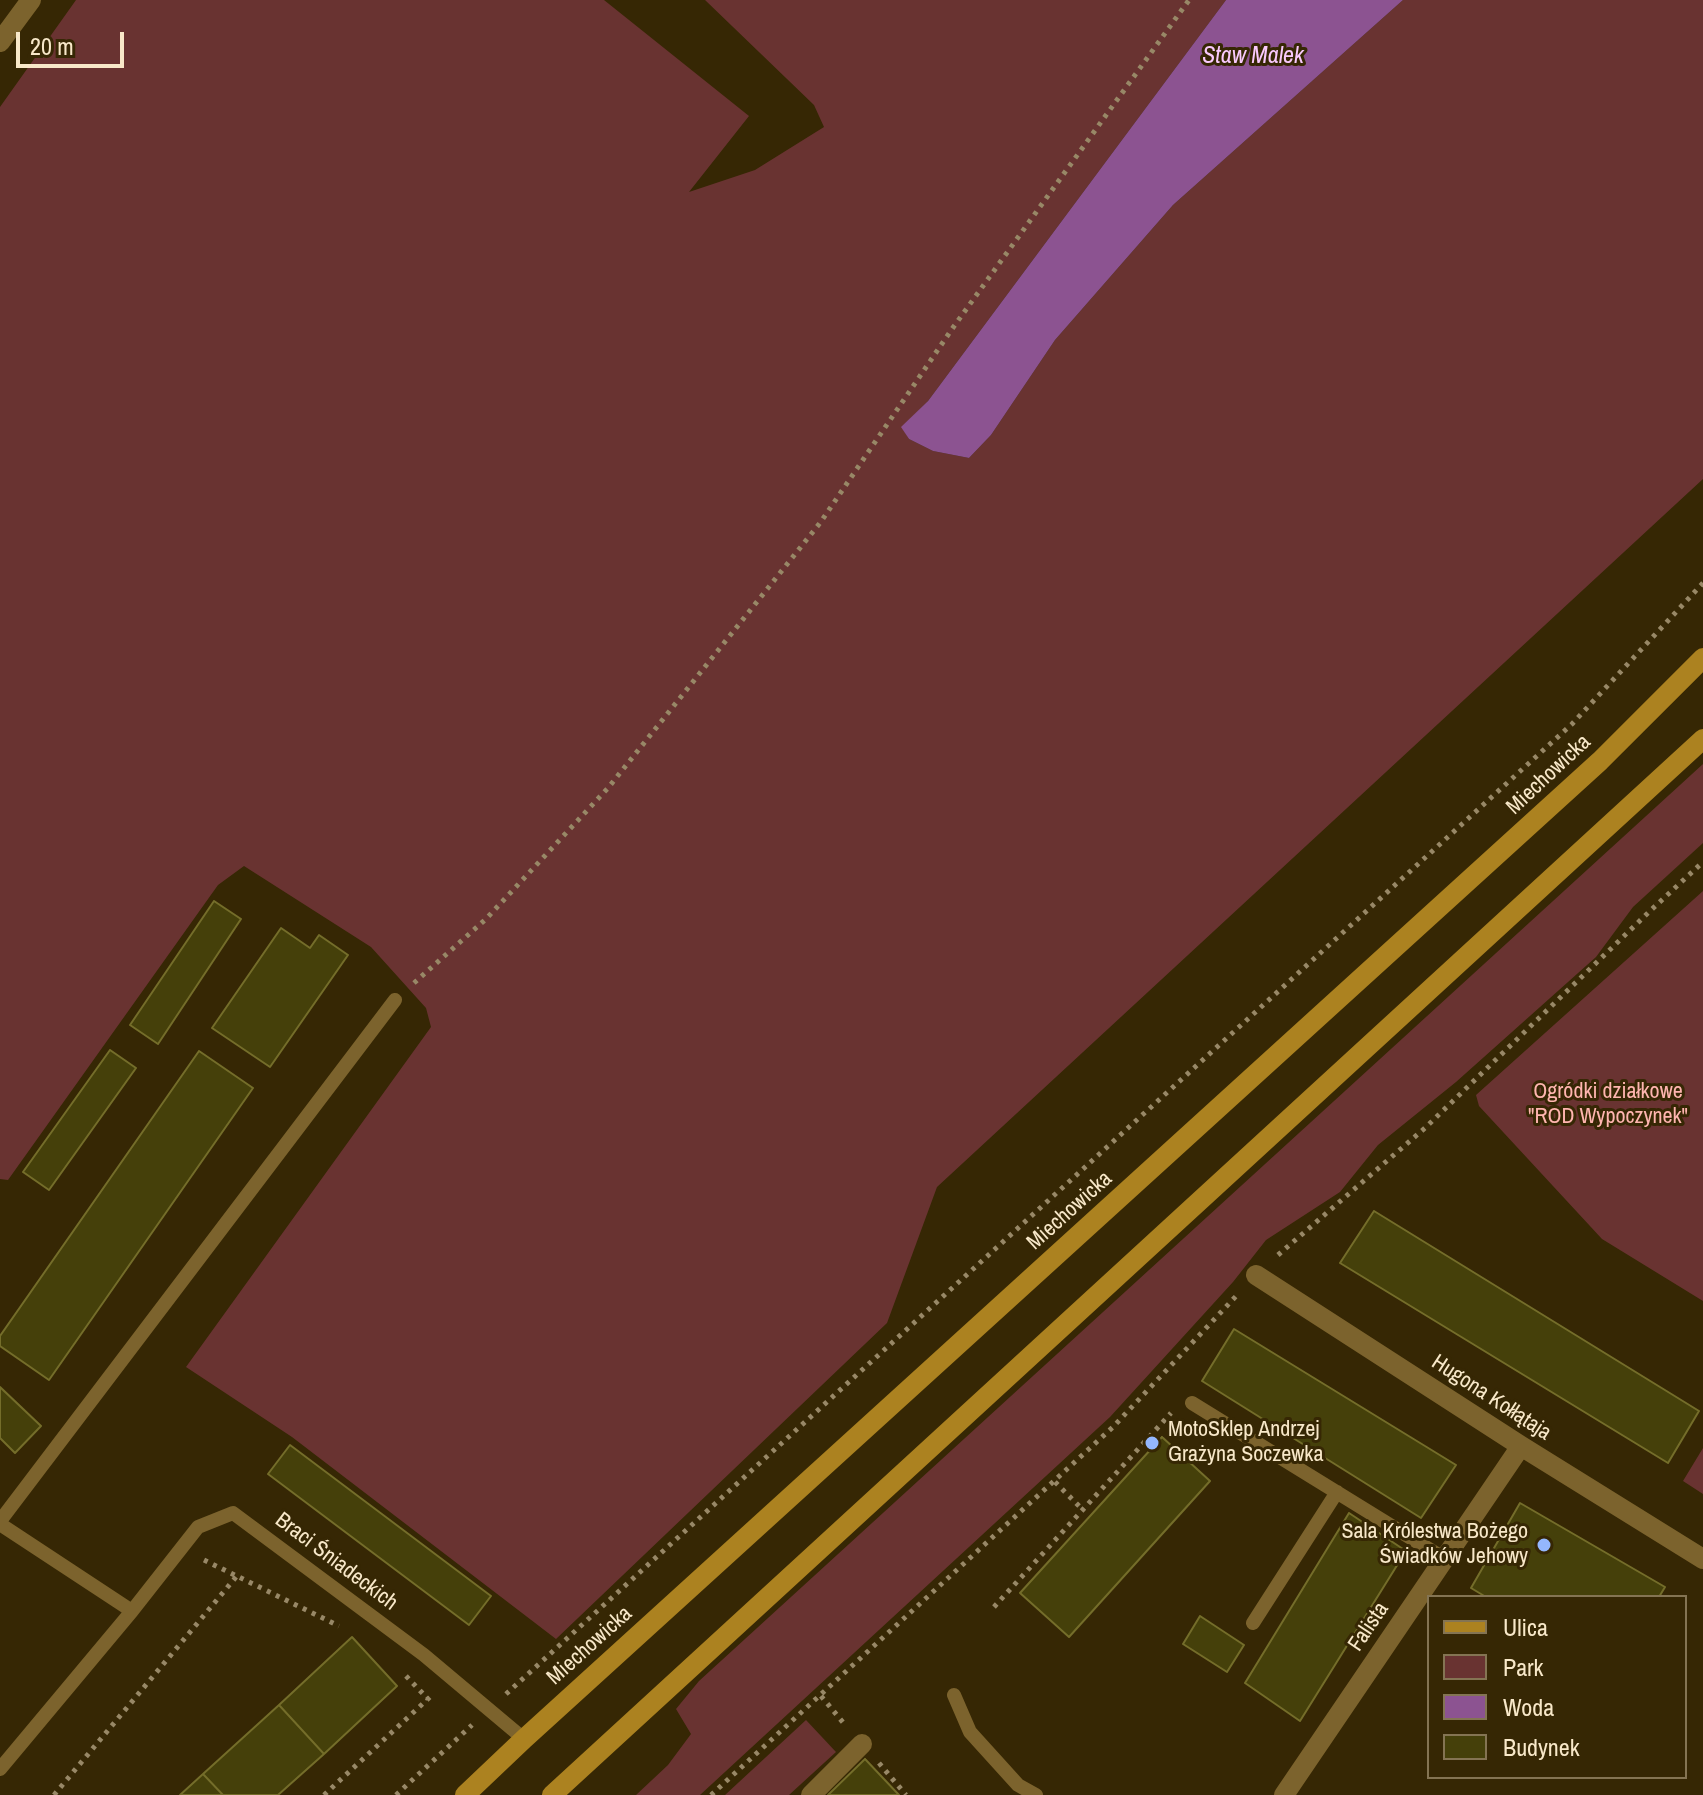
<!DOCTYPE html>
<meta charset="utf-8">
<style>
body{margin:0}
#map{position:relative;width:1703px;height:1795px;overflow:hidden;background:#362704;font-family:"Archivo Narrow",sans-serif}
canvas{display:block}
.legend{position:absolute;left:1427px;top:1595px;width:260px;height:184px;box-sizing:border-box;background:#362704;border:2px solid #847453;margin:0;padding:10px 14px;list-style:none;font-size:24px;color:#f8e8c9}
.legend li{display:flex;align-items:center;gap:16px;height:40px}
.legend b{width:40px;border:2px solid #847453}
.scale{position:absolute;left:16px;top:32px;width:108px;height:36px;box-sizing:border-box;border:4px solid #f8e8c9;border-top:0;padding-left:10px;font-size:24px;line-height:28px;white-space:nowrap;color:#f8e8c9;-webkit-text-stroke:6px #362704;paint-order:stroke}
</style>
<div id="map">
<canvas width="1703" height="1795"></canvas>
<ul class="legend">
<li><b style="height:10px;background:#ac8220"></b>Ulica</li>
<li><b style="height:22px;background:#693331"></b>Park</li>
<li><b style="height:22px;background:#8c5391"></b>Woda</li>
<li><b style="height:22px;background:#45400a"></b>Budynek</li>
</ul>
<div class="scale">20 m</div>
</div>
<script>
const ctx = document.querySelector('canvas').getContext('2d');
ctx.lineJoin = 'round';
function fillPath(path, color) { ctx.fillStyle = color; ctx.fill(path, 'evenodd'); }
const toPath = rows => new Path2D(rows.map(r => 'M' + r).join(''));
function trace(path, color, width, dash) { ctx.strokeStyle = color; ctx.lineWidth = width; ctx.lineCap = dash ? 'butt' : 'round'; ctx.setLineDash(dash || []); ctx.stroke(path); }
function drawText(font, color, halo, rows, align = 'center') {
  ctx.font = font + ' "Archivo Narrow",sans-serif'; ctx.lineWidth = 6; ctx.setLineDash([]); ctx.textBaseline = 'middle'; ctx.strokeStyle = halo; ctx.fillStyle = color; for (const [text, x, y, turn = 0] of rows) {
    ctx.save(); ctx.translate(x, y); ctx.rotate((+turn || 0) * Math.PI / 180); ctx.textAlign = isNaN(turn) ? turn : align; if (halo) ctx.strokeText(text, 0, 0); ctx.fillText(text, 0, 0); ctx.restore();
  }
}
fillPath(toPath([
 [76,0,604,0,749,116,689,192,755,170,824,127,814,105,705,0,1226,0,928,401,902,427,909,439,933,451,969,458,991,435,1055,340,1173,205,1403,0,1703,0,1703,479,937,1187,887,1323,556,1639,292,1437,186,1367,431,1027,426,1008,371,947,244,866,218,885,8,1180,0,1179,0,107],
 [1703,764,1703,843,1633,907,1596,957,1456,1082,1378,1145,1340,1192,1266,1240,1233,1282,1110,1417,700,1795,636,1795,668,1765,691,1734,676,1709,699,1681],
 [1703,891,1703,1301,1602,1239,1479,1106,1476,1095],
 [1703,1448,1703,1494,1683,1481],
 [806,1720,836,1752,789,1795,725,1795]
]), '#693331');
fillPath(toPath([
 [1226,0,1403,0,1173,205,1055,340,991,435,969,458,933,451,909,439,901,427,928,401]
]), '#8c5391');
const building = toPath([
 [214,901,241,919,158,1044,130,1025,214,901],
 [281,928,310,948,319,935,348,955,270,1067,212,1028,281,928],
 [110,1050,136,1068,49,1190,23,1172,110,1050],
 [199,1051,253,1088,49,1380,0,1346,0,1336,199,1051],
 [1374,1211,1699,1411,1668,1463,1340,1263,1374,1211],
 [1234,1329,1456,1465,1421,1518,1202,1381,1234,1329],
 [0,1387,41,1426,15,1453,0,1438,0,1387],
 [1162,1437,1210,1481,1069,1637,1020,1593,1162,1437],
 [290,1445,491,1596,469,1625,268,1474,290,1445],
 [1520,1503,1665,1587,1659,1597,1486,1597,1471,1588,1520,1503],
 [1349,1513,1406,1551,1300,1721,1245,1683,1349,1513],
 [1200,1616,1244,1645,1227,1672,1183,1644,1200,1616],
 [352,1637,397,1686,324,1754,279,1705,352,1637],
 [279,1705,324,1754,278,1795,223,1795,203,1774,279,1705],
 [865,1759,899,1795,828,1795,865,1759],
 [203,1774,223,1795,180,1795,203,1774]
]);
fillPath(building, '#45400a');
trace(building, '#746d2a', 2);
trace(toPath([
 [414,983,486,919,608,788,820,523,952,329,1189,0],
 [1278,1255,1425,1128,1651,910,1703,862],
 [1055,1482,1083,1510],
 [204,1560,339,1626],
 [994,1607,1171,1413],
 [406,1676,428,1699],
 [506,1694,1572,724,1703,583],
 [821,1696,846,1726],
 [879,1763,906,1795],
 [54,1795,236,1577],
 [324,1795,430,1697],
 [396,1795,472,1725],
 [711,1795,1113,1427,1239,1293]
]), '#988867', 5, [4, 6]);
trace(toPath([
 [1192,1403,1445,1559],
 [0,1521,395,1000],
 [0,1524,132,1611],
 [1253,1623,1337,1492],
 [954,1695,970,1732,1018,1785,1036,1795],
 [0,1769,132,1611,198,1527,233,1513,424,1655,524,1739]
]), '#7c632d', 14);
trace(toPath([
 [0,42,31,0],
 [1256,1275,1521,1446,1703,1559],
 [811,1795,862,1744],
 [1284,1795,1521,1446]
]), '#7c632d', 20);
trace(toPath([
 [465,1795,524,1739,1600,761,1703,658],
 [552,1795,1703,739]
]), '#ac8220', 20);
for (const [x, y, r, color] of [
 [1152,1443,8,"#94b7fd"],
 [1544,1545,8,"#94b7fd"]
]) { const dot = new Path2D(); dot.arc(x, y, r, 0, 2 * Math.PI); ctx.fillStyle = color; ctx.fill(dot); trace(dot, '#362704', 3); }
drawText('22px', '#f8e8c9', '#362704', [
 ["Miechowicka",1549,775,-43],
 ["Miechowicka",1070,1211,-42],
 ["Hugona Kołłątaja",1491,1398,33],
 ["Braci Śniadeckich",336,1562,37],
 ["Falista",1369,1627,-56],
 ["Miechowicka",590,1646,-42]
]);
drawText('22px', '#ffb5b0', '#362704', [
 ["Ogródki działkowe",1608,1092],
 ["\"ROD Wypoczynek\"",1608,1117]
]);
drawText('22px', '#f8e8c9', '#362704', [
 ["MotoSklep Andrzej",1168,1430],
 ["Grażyna Soczewka",1168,1455],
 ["Sala Królestwa Bożego",1528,1532,"right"],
 ["Świadków Jehowy",1528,1557,"right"]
], 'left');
drawText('italic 24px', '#facafe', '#362704', [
 ["Staw Malek",1253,57]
]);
</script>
